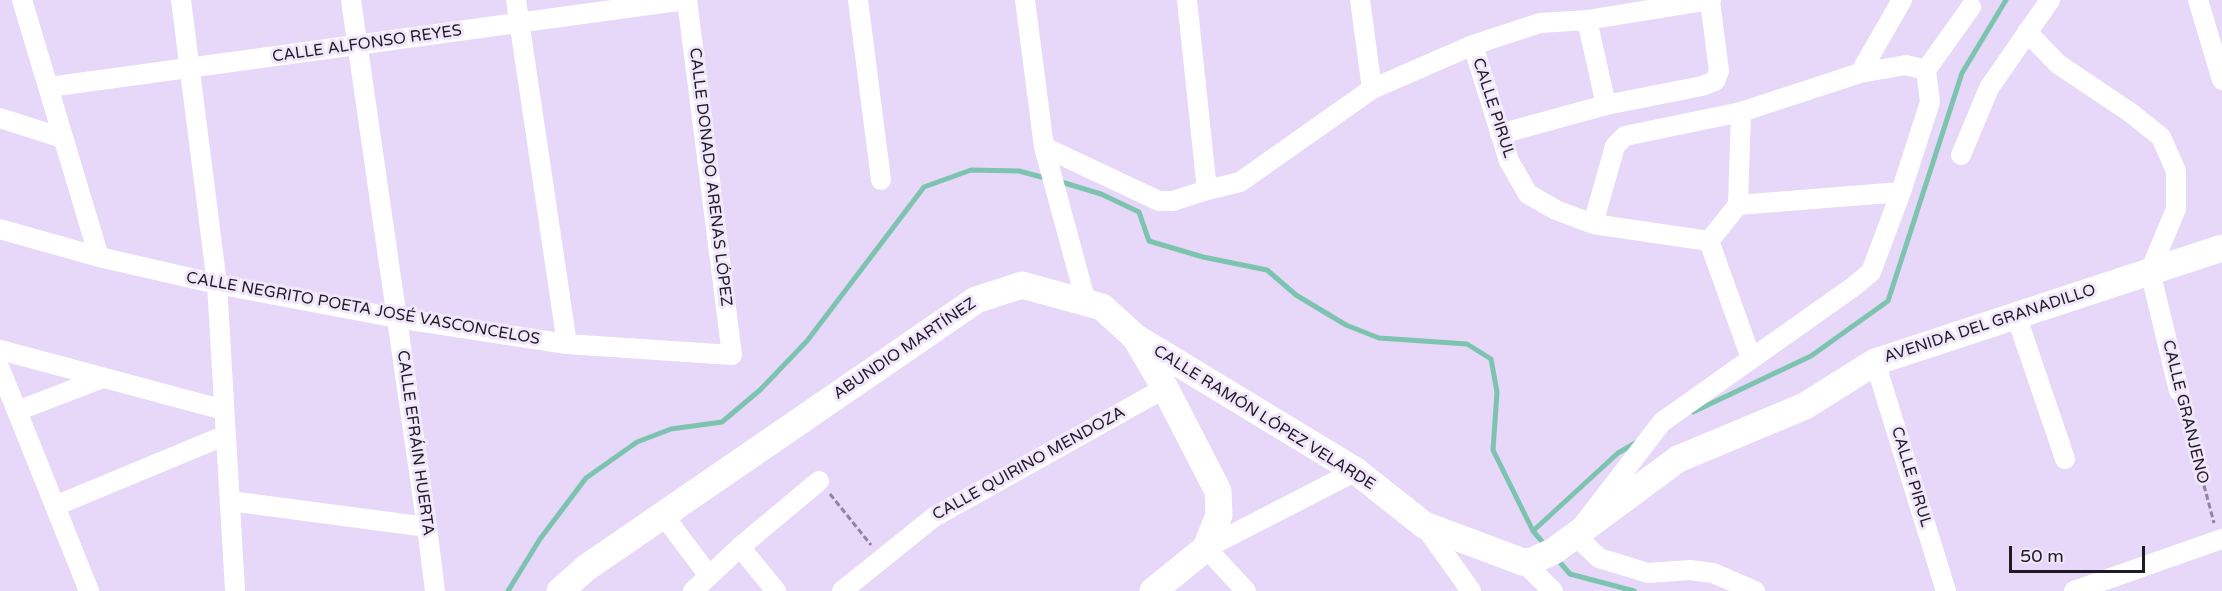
<!DOCTYPE html>
<meta charset="utf-8">
<style>
body{margin:0}
#map{position:relative;width:2222px;height:591px;overflow:hidden;background:#e7d7f8;font-family:"Varela Round",sans-serif}
canvas{display:block}
.scale{position:absolute;left:2009px;top:546px;width:136px;height:27px;box-sizing:border-box;border:3px solid #201a26;border-top:0;padding-left:8px;font-size:18px;line-height:21px;white-space:nowrap;color:#201a26;-webkit-text-stroke:4px #f1e7fb;paint-order:stroke}
</style>
<div id="map">
<canvas width="2222" height="591"></canvas>
<div class="scale">50 m</div>
</div>
<script>
const ctx = document.querySelector('canvas').getContext('2d');
ctx.lineJoin = 'round';
const toPath = rows => new Path2D(rows.map(r => 'M' + r).join(''));
function trace(path, color, width, dash) { ctx.strokeStyle = color; ctx.lineWidth = width; ctx.lineCap = dash ? 'butt' : 'round'; ctx.setLineDash(dash || []); ctx.stroke(path); }
function drawText(font, color, halo, rows, align = 'center') {
  ctx.font = font + ' "Varela Round",sans-serif'; ctx.lineWidth = 6; ctx.setLineDash([]); ctx.textBaseline = 'middle'; ctx.strokeStyle = halo; ctx.fillStyle = color; for (const [text, x, y, turn = 0] of rows) {
    ctx.save(); ctx.translate(x, y); ctx.rotate((+turn || 0) * Math.PI / 180); ctx.textAlign = isNaN(turn) ? turn : align; if (halo) ctx.strokeText(text, 0, 0); ctx.fillText(text, 0, 0); ctx.restore();
  }
}
trace(toPath([
 [1058,181,1101,194,1139,212,1149,241,1203,257,1267,270,1296,295,1346,325,1379,338,1467,344,1491,359,1497,392,1493,450,1533,531,1545,545],
 [1693,412,1811,356,1888,301,1962,73,2006,0],
 [1533,531,1618,453,1637,442],
 [1557,559,1570,574,1634,591],
 [508,591,540,539,586,478,637,442,671,429,722,422,760,390,807,341,924,187,971,170,1019,171,1049,179]
]), '#7cc4af', 5);
trace(toPath([
 [2183,407,2214,523],
 [830,494,871,545]
]), '#90859c', 3, [6, 3]);
trace(toPath([
 [22,0,99,257],
 [181,0,217,284,235,590],
 [351,0,427,527,435,591],
 [516,0,567,344],
 [858,0,881,180],
 [1025,0,1044,147,1086,302],
 [1187,0,1207,190],
 [1360,0,1372,89],
 [2198,0,2222,80],
 [1587,20,1606,105],
 [2027,32,2058,64,2131,113,2161,137,2176,171,2176,209,2150,271,2179,391],
 [1473,45,1509,161,1528,194,1556,210,1593,224,1709,241],
 [1860,73,1902,0],
 [49,87,685,0],
 [1741,112,1738,205,1709,241,1751,358],
 [0,118,62,138],
 [1500,134,1606,105,1702,86,1715,81,1719,71,1710,1],
 [1044,147,1159,201,1173,201,1207,190,1240,182,1372,89,1473,45,1540,23,1587,20,1711,0],
 [1961,155,1989,88,2050,0],
 [1738,205,1901,192],
 [1593,224,1615,146,1625,136,1741,112,1860,73,1906,65,1926,70],
 [0,229,99,257,217,284,397,318,567,344,732,355,687,0],
 [2016,315,2065,459],
 [0,350,224,410],
 [1875,362,1946,591],
 [0,369,89,591],
 [17,411,103,378],
 [230,501,427,527],
 [55,506,226,435],
 [664,516,709,576],
 [1424,525,1471,591],
 [740,547,776,591],
 [1523,562,1553,591],
 [693,591,740,547,819,481],
 [842,591,934,517,1165,388],
 [1246,591,1206,548,1356,471],
 [1755,591,1713,573,1690,570,1648,573,1599,558,1575,535,1662,422,1853,287,1871,272,1901,192,1930,102,1926,70,1971,7],
 [2074,591,2222,539]
]), '#fff', 20);
trace(toPath([
 [1135,337,1356,471,1424,525,1523,562,1532,561,1554,551,1678,459,1805,406,1875,362,2222,248],
 [560,591,586,568,976,300,1022,285,1102,307,1135,337,1165,388,1218,491,1219,515,1206,548,1153,591]
]), '#fff', 27);
drawText('16px', '#201a26', '#f1e7fb', [
 ["CALLE ALFONSO REYES",367,44,-8],
 ["CALLE PIRUL",1493,108,72],
 ["CALLE DONADO ARENAS LÓPEZ",710,177,83],
 ["CALLE NEGRITO POETA JOSÉ VASCONCELOS",363,309,10],
 ["AVENIDA DEL GRANADILLO",1990,324,-18],
 ["ABUNDIO MARTÍNEZ",905,349,-34],
 ["CALLE GRANJENO",2185,412,76],
 ["CALLE RAMÓN LÓPEZ VELARDE",1264,418,32],
 ["CALLE EFRÁIN HUERTA",415,443,82],
 ["CALLE QUIRINO MENDOZA",1029,464,-29],
 ["CALLE PIRUL",1911,477,73]
]);
</script>
